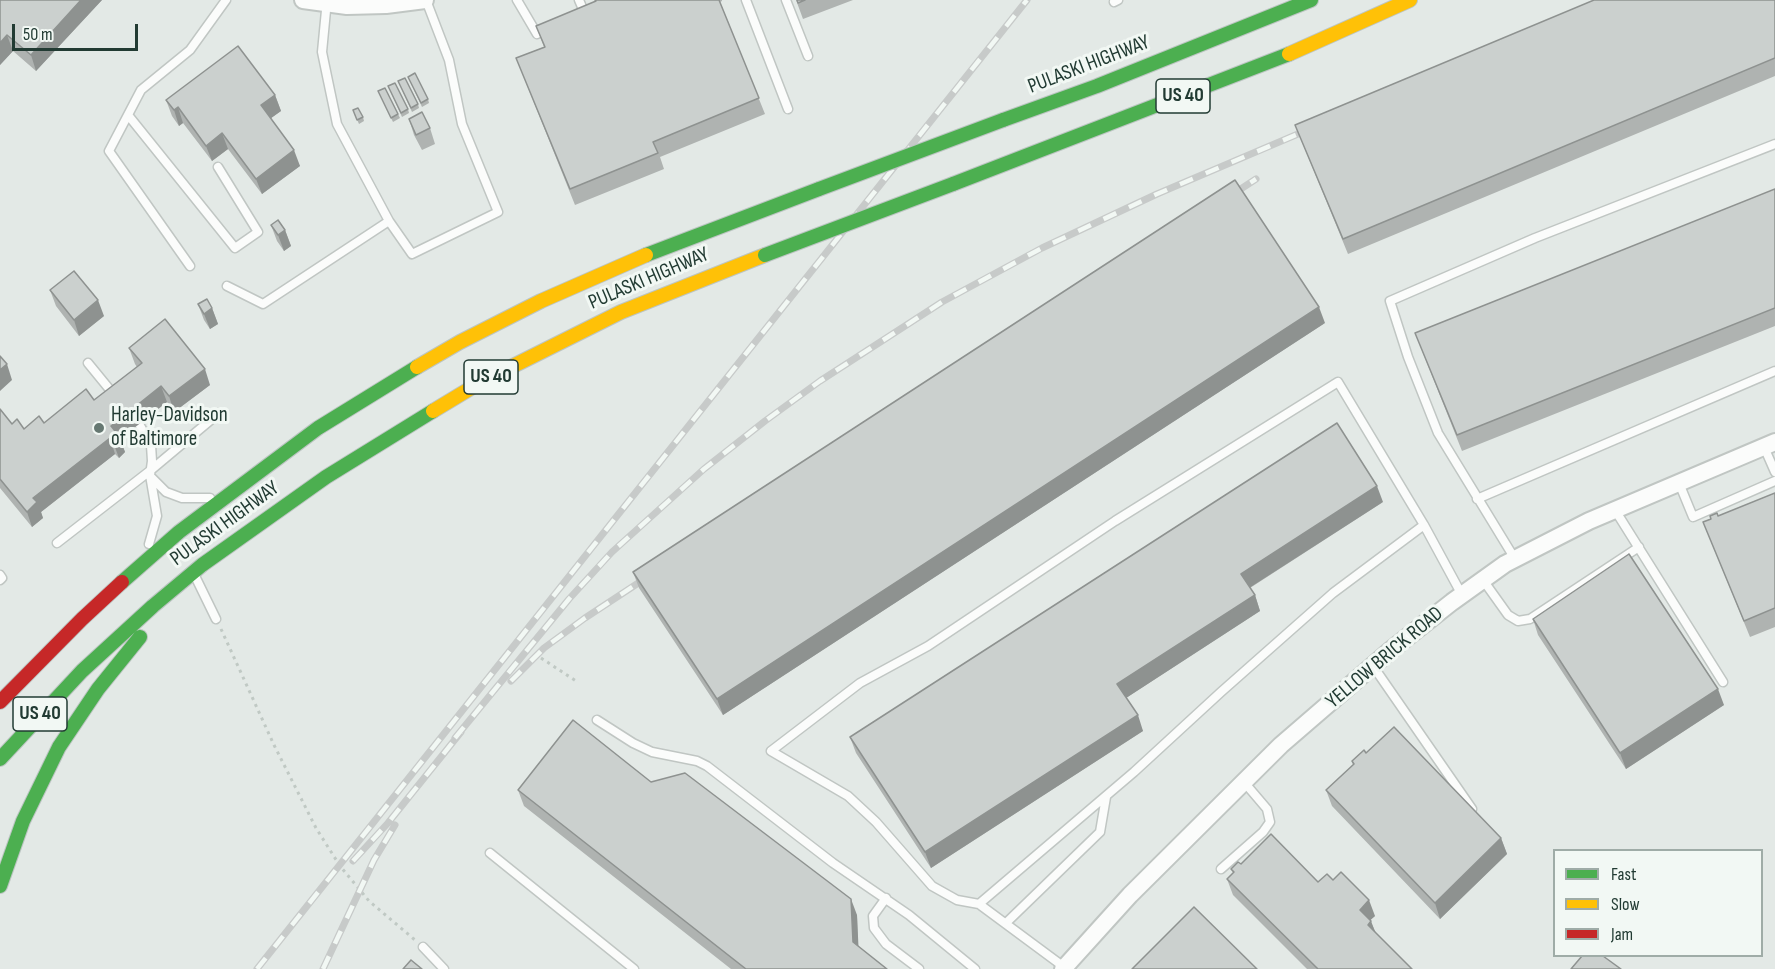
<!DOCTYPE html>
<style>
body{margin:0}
#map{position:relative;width:1775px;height:969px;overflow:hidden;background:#e3e9e6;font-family:"Sofia Sans Condensed",sans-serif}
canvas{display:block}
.legend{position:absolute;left:1553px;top:849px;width:210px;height:108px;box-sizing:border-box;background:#f2f8f4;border:2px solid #9faca7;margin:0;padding:8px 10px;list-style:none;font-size:18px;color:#223b33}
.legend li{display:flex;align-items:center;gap:12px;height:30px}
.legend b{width:30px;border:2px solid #9faca7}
.scale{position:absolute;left:12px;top:24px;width:126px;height:27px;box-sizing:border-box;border:3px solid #223b33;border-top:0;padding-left:8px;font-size:18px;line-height:21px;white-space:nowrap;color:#223b33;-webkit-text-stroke:4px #f2f8f4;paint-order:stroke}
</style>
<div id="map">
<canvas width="1775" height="969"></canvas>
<ul class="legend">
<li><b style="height:8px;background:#4caf50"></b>Fast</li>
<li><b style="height:8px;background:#ffc107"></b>Slow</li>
<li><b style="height:8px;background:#c62828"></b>Jam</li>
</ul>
<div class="scale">50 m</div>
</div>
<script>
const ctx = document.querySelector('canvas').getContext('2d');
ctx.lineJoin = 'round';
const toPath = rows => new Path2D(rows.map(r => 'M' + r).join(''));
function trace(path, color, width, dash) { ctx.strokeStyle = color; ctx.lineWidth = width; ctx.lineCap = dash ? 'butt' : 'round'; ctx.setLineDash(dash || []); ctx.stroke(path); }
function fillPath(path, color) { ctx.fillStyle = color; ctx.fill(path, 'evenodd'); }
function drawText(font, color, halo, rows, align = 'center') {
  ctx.font = font + ' "Sofia Sans Condensed",sans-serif'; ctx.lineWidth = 6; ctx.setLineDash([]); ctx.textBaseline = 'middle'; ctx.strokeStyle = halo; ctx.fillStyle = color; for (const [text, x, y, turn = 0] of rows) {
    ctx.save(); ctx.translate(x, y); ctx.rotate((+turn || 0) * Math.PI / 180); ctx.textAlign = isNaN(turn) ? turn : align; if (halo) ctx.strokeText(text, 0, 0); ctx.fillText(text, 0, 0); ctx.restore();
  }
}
const lane = toPath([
 [517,0,537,34],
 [579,0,585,14],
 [746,0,788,109],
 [786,0,808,56],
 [1114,2,1118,0],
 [128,115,235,248,258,232,218,167],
 [389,221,412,254,498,212,462,124,449,60,426,0],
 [190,266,109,151,141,90,190,50,226,0],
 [227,286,263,304,389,221,337,124,322,52,327,0],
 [88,363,115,396],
 [139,424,151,445,152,461,150,475,157,516,149,544],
 [1764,447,1775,472],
 [152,478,166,492,182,498,210,498],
 [1679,483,1693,517,1775,481],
 [1477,499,1775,371],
 [1615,510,1723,682],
 [57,543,151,470,219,413],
 [1515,559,1438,433,1408,357,1390,301,1535,238,1775,144],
 [0,575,2,578,0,580],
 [195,576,216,619],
 [1483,580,1508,615,1518,621,1530,619,1639,547],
 [1373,666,1472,809],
 [597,720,633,743,652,752,697,761,707,766,833,863,909,915,975,969],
 [490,853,634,969],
 [1221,869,1263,832,1270,822,1267,809,1244,782],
 [886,898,873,916,874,928,886,944,919,969],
 [979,904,1134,772,1221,692,1333,593,1424,525],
 [1006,923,1100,832,1106,797],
 [423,947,444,969],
 [1064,967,979,904,957,900,932,886,876,822,848,796,771,751,860,683,928,646,1115,521,1338,382,1424,525,1462,595]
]);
const street = toPath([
 [303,0,347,6,386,5,425,0],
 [1063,969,1130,895,1281,745,1391,650,1452,602,1505,564,1589,521,1775,442]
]);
const fast = toPath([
 [1003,120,1097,86,1311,0],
 [953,184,1289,54],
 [646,255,819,189],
 [122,582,179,532,318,428,417,367],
 [0,759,82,671,153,606,202,565,326,477,433,411],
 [0,886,23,821,59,747,98,689,140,637]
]);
const slow = toPath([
 [1289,54,1410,0],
 [417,367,460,342,541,301,646,255],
 [433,411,481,382,621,312,765,255]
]);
const jam = toPath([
 [0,702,82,619,122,582]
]);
trace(lane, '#c0c6c3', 11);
trace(street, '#c0c6c3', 20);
trace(fast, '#bcc5c2', 16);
trace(slow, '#bcc5c2', 16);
trace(jam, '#bcc5c2', 16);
trace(toPath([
 [221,629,274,745,316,828,340,866,369,901,415,940],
 [541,658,576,681]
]), '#c0c9c4', 3, [3, 4.5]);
trace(lane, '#fbfcfb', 8);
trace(street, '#fbfcfb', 16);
trace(fast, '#4caf50', 14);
trace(slow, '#ffc107', 14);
trace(jam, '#c62828', 14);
const rail = toPath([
 [1227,198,1256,179],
 [511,681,544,648,585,618,652,574],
 [455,738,569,599,612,552,704,469,765,421,820,381,942,302,1042,248,1157,194,1312,128],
 [353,861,388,823,461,732],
 [257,969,1027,0],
 [323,969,374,860,395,825]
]);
trace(rail, '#c7cac9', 7);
trace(rail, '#f2f8f4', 4.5, [14]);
const fastBridge = toPath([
 [819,189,1003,120],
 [765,255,953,184]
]);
trace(fastBridge, '#bcc5c2', 16, []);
trace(fastBridge, '#4caf50', 14);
fillPath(toPath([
 [0,0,102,0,36,71,13,51,0,65],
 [595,0,722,0,722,1,720,2,765,114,660,157,664,169,575,205,516,58,544,47,536,26,595,2],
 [796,0,853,0,803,19],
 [1775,0,1775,76,1348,254,1295,125],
 [408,77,428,99,429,103,422,107],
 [398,81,418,104,419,108,412,112],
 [388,86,408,109,409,113,402,117],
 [378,91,398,114,400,118,393,122],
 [275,95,281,111,271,118,300,166,262,194,228,149,212,161,183,123,179,126,172,116,166,100],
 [353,110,363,117,364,121,359,124],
 [409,119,430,128,435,144,422,150,414,135],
 [1775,189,1775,326,1462,451,1415,333],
 [271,225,285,230,291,246,284,251,277,241],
 [50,290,104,316,79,336,56,306],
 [198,304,212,308,218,324,210,329,204,320],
 [1325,323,723,715,639,588,633,572],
 [129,348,210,385,174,412,167,402,120,439,125,452,119,458,115,454,41,512,43,518,32,527,0,488,0,409,12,424,24,429,44,423,94,400,137,367,135,364],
 [1775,493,1775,627,1750,637,1703,522],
 [1383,502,1250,588,1255,595,1260,611,1126,698,1143,731,931,868,856,753,850,737],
 [1533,619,1724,705,1626,769,1538,635],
 [1366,753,1501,838,1507,854,1440,919,1332,806,1326,790,1353,765,1352,761],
 [651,782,857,915,858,946,887,969,731,969,524,806,518,790],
 [1241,864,1318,882,1375,916,1370,920,1376,933,1412,969,1307,969,1233,895,1227,879,1233,873,1231,869]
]), '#afb3b1');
fillPath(toPath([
 [81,0,102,0,36,71,31,55],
 [7,35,13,51,0,65,0,43],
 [275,95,281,111,267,121,261,105],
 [178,107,183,123,179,126,174,110],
 [222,133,228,149,212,161,206,146],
 [294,150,300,166,262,194,256,179],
 [285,230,291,246,284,251,278,235],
 [98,300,104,316,79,336,74,320],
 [1319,307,1325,323,723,715,717,699],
 [212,308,218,324,210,329,204,314],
 [7,364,12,380,0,391,0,370],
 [205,369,210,385,174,412,169,396],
 [161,386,167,402,120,439,125,452,119,458,113,442,111,426],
 [110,438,115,454,41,512,43,518,32,527,27,512,33,498],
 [1377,486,1383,502,1246,590,1241,574],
 [1255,595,1260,611,1123,700,1117,684],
 [1718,689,1724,705,1626,769,1620,753],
 [1138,715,1143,731,931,868,925,852],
 [1501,838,1507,854,1440,919,1435,903],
 [851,899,857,915,859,958,853,942],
 [1369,900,1375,916,1365,925,1360,910],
 [1371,921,1377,937,1368,925]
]), '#8e9290');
const building = toPath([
 [0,0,81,0,31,55,7,35,0,43,0,0],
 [595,0,719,0,759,98,653,142,658,153,570,189,516,58,545,47,536,26,596,1,595,0],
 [797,0,805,0,798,3,797,0],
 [1594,0,1775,0,1775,58,1343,239,1295,125,1594,0],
 [238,46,275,95,261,105,294,150,256,179,222,133,206,146,178,107,174,110,166,100,238,46],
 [415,73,428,99,421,103,408,77,415,73],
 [405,78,418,104,411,108,398,81,405,78],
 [395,83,408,109,401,113,388,86,395,83],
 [385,88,398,114,391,118,378,91,385,88],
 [358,108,363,117,357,120,353,110,358,108],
 [422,112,430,128,416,135,409,119,422,112],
 [1235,180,1319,307,717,699,633,572,1235,180],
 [1775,189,1775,308,1457,435,1415,333,1775,189],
 [278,220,285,230,278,235,271,225,278,220],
 [74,271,98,300,74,320,50,290,74,271],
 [207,299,212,308,204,314,198,304,207,299],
 [165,319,205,369,169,396,161,386,111,426,119,436,113,442,110,438,33,498,37,502,27,512,0,479,0,409,12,424,17,419,24,429,39,416,44,423,86,389,94,400,142,363,129,348,165,319],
 [0,356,7,364,0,370,0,356],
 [1337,423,1377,486,1241,574,1255,595,1117,684,1138,715,925,852,850,737,1337,423],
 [1775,493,1775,608,1744,621,1703,522,1711,519,1710,516,1717,513,1718,516,1775,493],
 [1629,554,1718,689,1620,753,1533,619,1629,554],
 [573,720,651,782,685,773,851,899,853,942,887,969,746,969,518,790,573,720],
 [1394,727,1501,838,1435,903,1326,790,1354,764,1352,761,1364,750,1366,753,1394,727],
 [1271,834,1318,882,1327,874,1333,880,1341,872,1369,900,1360,910,1371,921,1368,925,1412,969,1318,969,1227,879,1234,872,1231,869,1238,862,1241,864,1271,834],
 [1194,907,1257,969,1132,969,1194,907],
 [1582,956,1603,956,1621,969,1571,969,1582,956],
 [411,960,422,969,403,969,411,960]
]);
fillPath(building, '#cbd0ce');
trace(building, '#8e9290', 1.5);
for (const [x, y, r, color] of [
 [99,428,6,"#667872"]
]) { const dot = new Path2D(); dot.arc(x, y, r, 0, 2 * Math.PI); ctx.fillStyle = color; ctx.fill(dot); trace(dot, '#f2f8f4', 2); }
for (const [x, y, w] of [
 [1183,96,54],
 [491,377,54],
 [40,714,54]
]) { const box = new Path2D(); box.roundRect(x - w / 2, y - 17, w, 34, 4.5); ctx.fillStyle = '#f2f8f4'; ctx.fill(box); trace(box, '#223b33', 1.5); }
drawText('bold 20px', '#223b33', null, [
 ["US 40",1183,96],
 ["US 40",491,377],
 ["US 40",40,714]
]);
drawText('21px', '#223b33', '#f2f8f4', [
 ["PULASKI HIGHWAY",1089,65,-21],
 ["PULASKI HIGHWAY",649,279,-23],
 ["PULASKI HIGHWAY",225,524,-36],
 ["YELLOW BRICK ROAD",1385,658,-40]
]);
drawText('21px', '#223b33', '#f2f8f4', [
 ["Harley-Davidson",111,416],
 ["of Baltimore",111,440]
], 'left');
</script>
